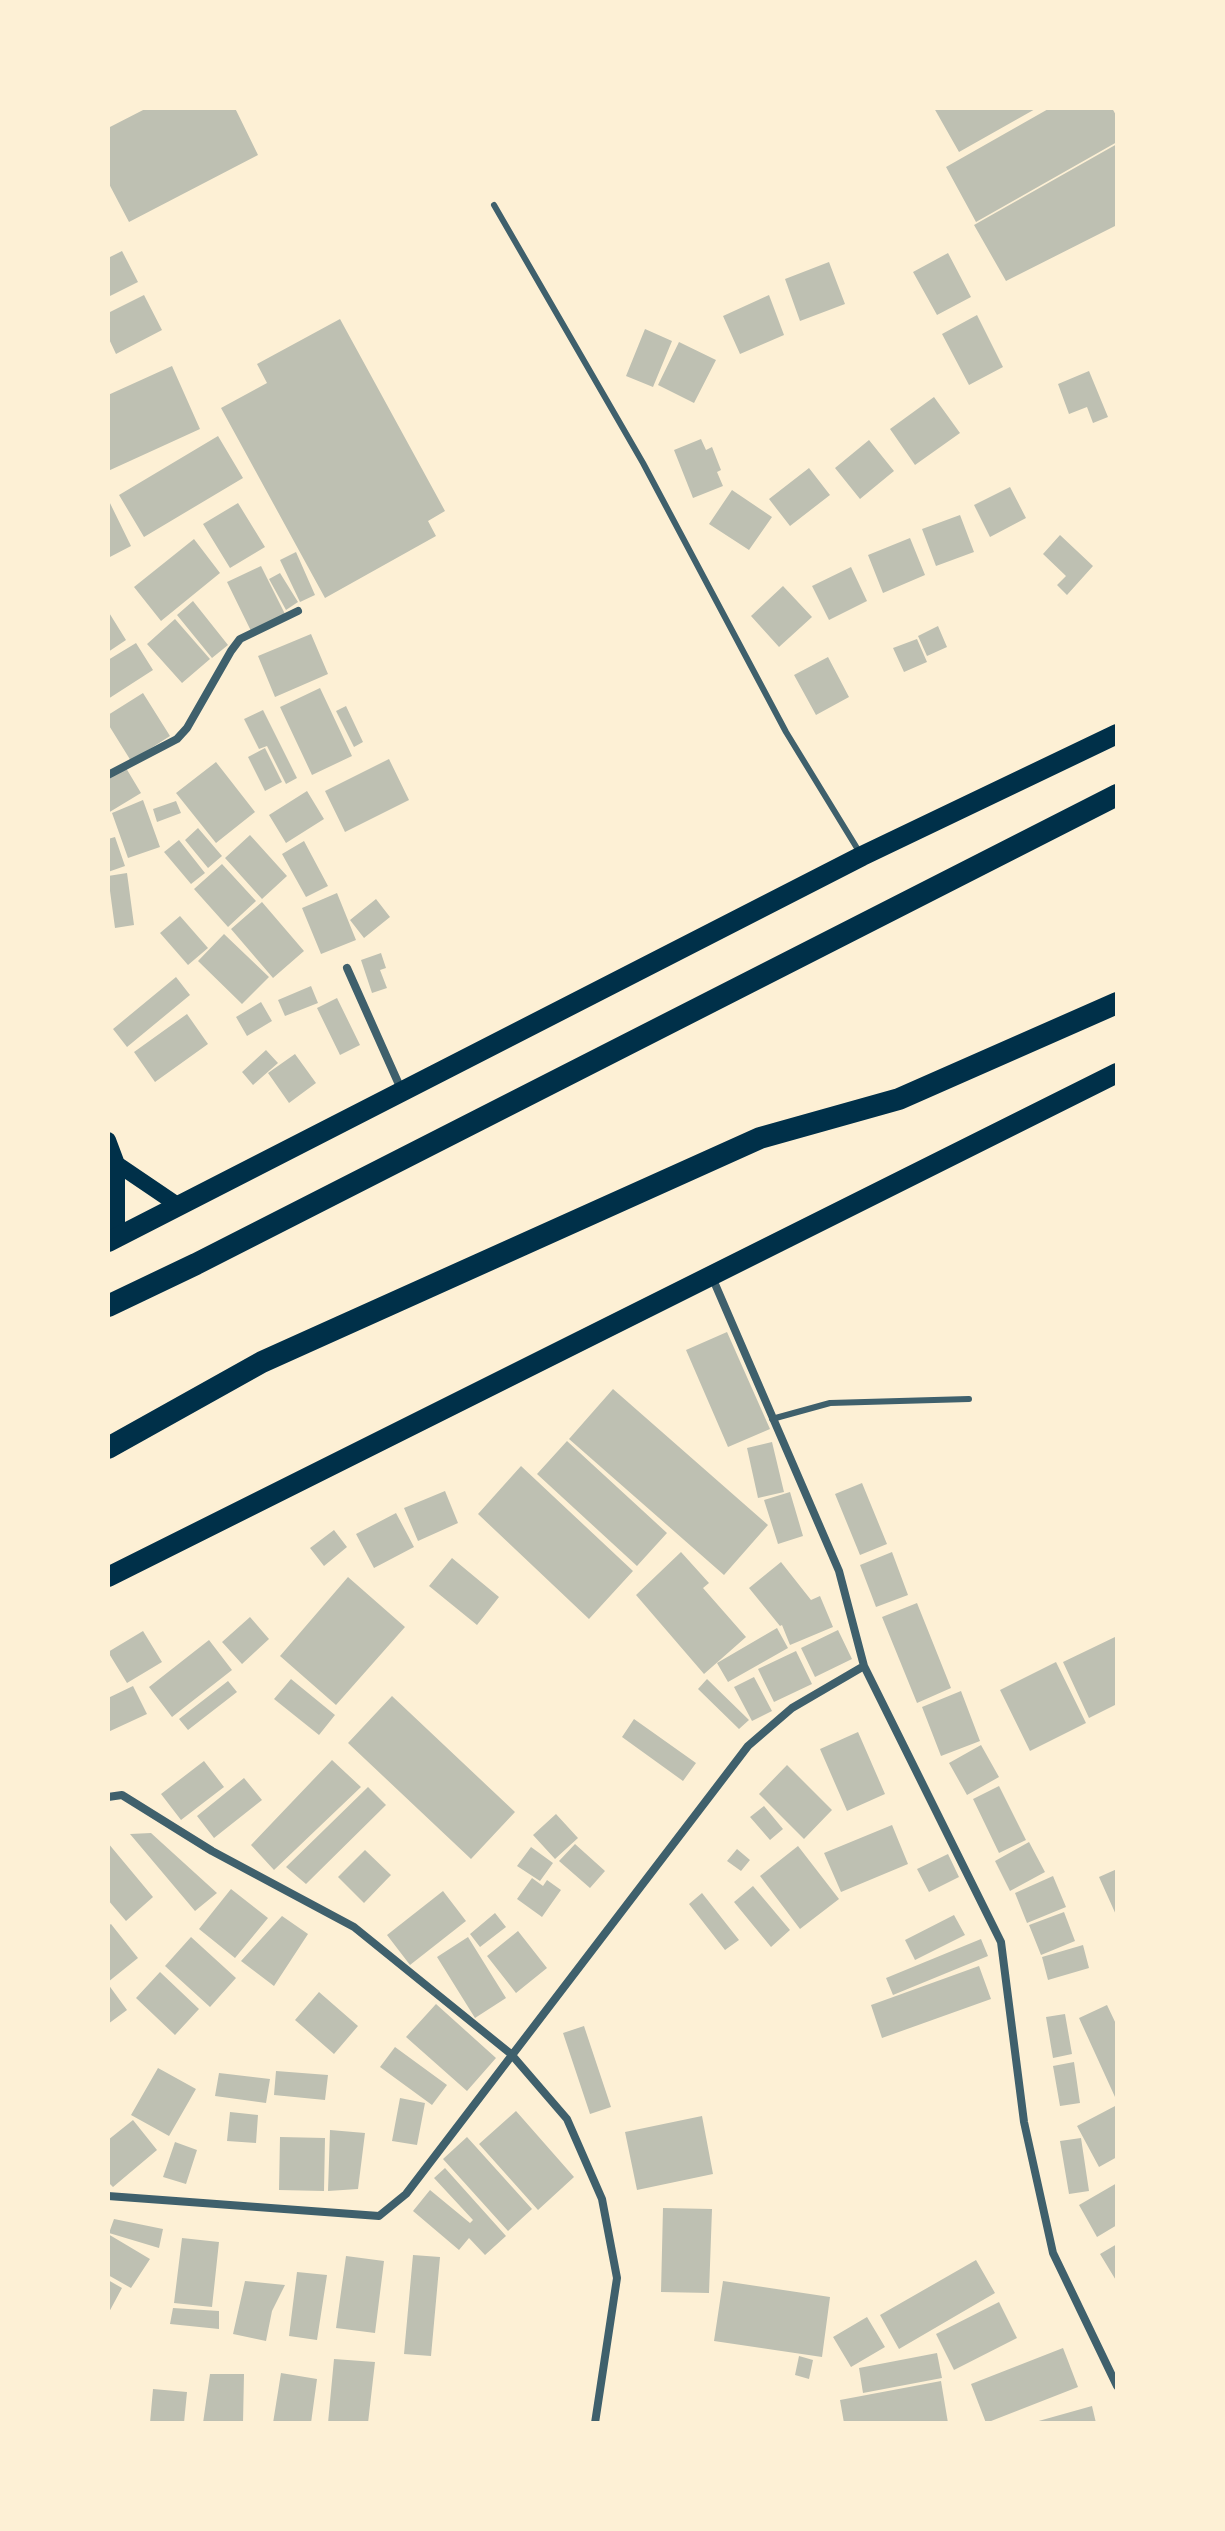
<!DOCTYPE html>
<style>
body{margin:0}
#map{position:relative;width:1225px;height:2531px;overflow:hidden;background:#fdf0d5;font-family:"DM Sans",sans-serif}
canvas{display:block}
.frame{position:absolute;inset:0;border:110px solid #fdf0d5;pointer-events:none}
</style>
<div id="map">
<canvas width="1225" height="2531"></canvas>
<div class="frame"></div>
</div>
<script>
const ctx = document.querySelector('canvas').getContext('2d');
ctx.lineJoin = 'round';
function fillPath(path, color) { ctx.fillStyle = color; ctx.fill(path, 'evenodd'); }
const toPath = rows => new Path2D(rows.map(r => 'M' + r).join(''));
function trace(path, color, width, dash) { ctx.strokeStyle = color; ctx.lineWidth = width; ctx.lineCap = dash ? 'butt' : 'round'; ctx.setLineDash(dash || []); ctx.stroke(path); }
fillPath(toPath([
 [147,108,235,108,258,155,129,222,108,182,108,128],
 [934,108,1037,108,959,152],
 [1050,108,1112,108,1117,117,1117,142,976,222,946,167],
 [1117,144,1117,225,1006,281,974,225],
 [122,251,138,282,108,297,108,258],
 [948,253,971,297,937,315,913,272],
 [829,262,845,304,800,321,785,279],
 [144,295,162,330,116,354,108,337,108,313],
 [769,295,784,335,740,354,723,316],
 [977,315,1003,367,969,385,942,334],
 [340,319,445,511,428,521,436,536,325,598,221,408,267,383,257,364],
 [645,329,672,341,653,387,626,376],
 [679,342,716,360,694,403,658,385],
 [172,366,200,429,108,471,108,395],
 [1089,371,1108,417,1093,423,1087,407,1069,414,1058,384],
 [934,397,960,433,915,465,890,429],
 [218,436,243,478,144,537,119,495],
 [701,439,706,450,712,447,721,470,717,472,723,486,693,498,674,450],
 [869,440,894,471,860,499,835,468],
 [809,468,830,495,790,526,769,499],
 [1010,487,1026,518,990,537,974,505],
 [732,490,772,517,749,550,709,524],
 [108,499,131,546,108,558],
 [238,503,265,547,230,568,203,524],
 [960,515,974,552,936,566,922,529],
 [1060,535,1093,566,1067,595,1057,585,1066,576,1043,554],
 [910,538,925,575,883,593,868,555],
 [194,539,220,573,161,621,134,587],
 [296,552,315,595,300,602,280,560],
 [261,566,286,616,252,633,227,582],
 [851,567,867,601,829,620,812,586],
 [280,573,298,602,286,610,269,579],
 [783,586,812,617,779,647,751,616],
 [193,601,228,645,212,658,177,615],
 [108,611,126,640,108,652],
 [175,619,210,659,182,683,147,644],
 [938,626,947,647,927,656,918,636],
 [311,634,328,674,275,697,258,656],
 [917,639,927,662,904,672,893,648],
 [136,643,153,670,108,699,108,660],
 [828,657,849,697,816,715,794,675],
 [320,688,352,756,312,775,280,707],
 [143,693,170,736,131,761,108,724,108,715],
 [346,706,363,742,354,747,336,711],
 [263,710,297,778,286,784,267,746,259,749,244,719],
 [265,748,282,782,265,791,248,757],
 [389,759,409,800,345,832,325,791],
 [216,762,255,812,216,843,176,793],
 [126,768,141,793,108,813,108,778],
 [307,791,324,819,286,843,269,815],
 [143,800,160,847,128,858,112,813],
 [176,801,181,813,157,822,153,809],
 [198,828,222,856,208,868,185,840],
 [250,835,287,876,262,899,225,858],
 [115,837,125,866,108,872,108,839],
 [179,840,205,873,191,884,164,852],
 [304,841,328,886,306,897,282,854],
 [222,864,256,901,228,927,194,889],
 [127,873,134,925,115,928,108,876],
 [337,893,356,940,321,954,302,908],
 [376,899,390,917,364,938,350,920],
 [262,902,304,951,273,978,231,929],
 [180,916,208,948,188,965,160,933],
 [224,934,269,977,242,1004,198,961],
 [381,953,386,968,380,970,387,988,372,993,361,960],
 [176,977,190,995,127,1047,113,1029],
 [311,986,318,1003,285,1016,278,1000],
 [337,998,360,1045,340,1055,317,1008],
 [261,1002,272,1021,247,1036,236,1017],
 [187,1014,208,1044,155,1082,134,1052],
 [266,1050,278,1063,253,1085,242,1072],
 [295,1054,316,1083,289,1103,268,1073],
 [727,1332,770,1429,728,1447,686,1350],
 [613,1389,768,1525,724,1575,569,1439],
 [567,1441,667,1533,637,1566,537,1474],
 [772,1442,784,1492,758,1498,747,1448],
 [521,1466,633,1571,589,1619,478,1514],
 [862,1483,887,1544,860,1555,835,1494],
 [445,1491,458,1523,418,1541,404,1508],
 [790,1492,803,1536,778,1544,764,1500],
 [396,1513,414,1547,374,1568,356,1534],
 [334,1530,347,1547,324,1566,310,1548],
 [681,1552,709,1583,703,1588,746,1637,704,1674,636,1595],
 [892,1552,908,1595,876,1607,860,1565],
 [452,1558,499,1597,477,1625,429,1586],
 [781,1562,811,1600,820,1596,833,1627,790,1645,782,1625,780,1626,749,1588],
 [348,1577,405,1627,336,1705,280,1656],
 [917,1603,951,1688,917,1703,882,1617],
 [250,1617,269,1639,242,1664,222,1642],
 [777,1628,788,1648,728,1682,717,1663],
 [838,1630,852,1659,815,1677,801,1648],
 [143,1631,162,1662,127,1683,108,1652],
 [1115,1637,1117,1641,1117,1704,1089,1718,1063,1662],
 [209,1640,232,1670,172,1717,149,1687],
 [796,1651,812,1684,774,1702,758,1669],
 [1056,1662,1086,1723,1030,1751,1000,1690],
 [754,1677,772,1711,752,1721,734,1687],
 [291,1679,335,1715,319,1735,274,1699],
 [707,1679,749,1720,739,1729,698,1689],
 [228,1681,237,1692,188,1730,179,1719],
 [133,1686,147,1714,108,1732,108,1698],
 [961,1691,980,1741,941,1756,922,1707],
 [392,1696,515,1812,471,1859,348,1743],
 [634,1719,696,1763,683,1781,622,1737],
 [858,1732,885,1794,847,1811,820,1749],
 [981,1745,999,1777,967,1795,949,1763],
 [332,1760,361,1787,274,1870,251,1845],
 [204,1761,224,1787,181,1820,161,1794],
 [787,1765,832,1810,804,1839,759,1794],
 [244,1778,262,1800,214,1838,197,1816],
 [999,1786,1026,1840,999,1853,973,1799],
 [368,1787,386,1805,306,1884,286,1867],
 [764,1806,783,1829,770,1840,750,1817],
 [556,1814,578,1838,555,1859,533,1835],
 [892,1825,908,1864,841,1892,824,1853],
 [151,1833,217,1893,195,1911,130,1834],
 [1029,1842,1045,1872,1010,1891,995,1861],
 [108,1843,153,1897,126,1921,108,1900],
 [575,1844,605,1871,590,1888,559,1861],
 [798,1846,839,1899,800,1929,760,1876],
 [531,1847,553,1863,540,1881,517,1866],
 [737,1849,750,1860,741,1871,727,1861],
 [365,1850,391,1875,364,1903,338,1877],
 [948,1854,959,1877,929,1892,917,1869],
 [1117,1869,1117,1917,1099,1877],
 [1053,1876,1066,1907,1027,1923,1015,1893],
 [532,1878,543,1886,547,1880,561,1890,542,1917,517,1899],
 [753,1886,790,1930,771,1947,734,1902],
 [231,1889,268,1918,235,1958,199,1929],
 [443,1891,466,1921,410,1965,387,1935],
 [702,1893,739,1940,725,1950,689,1904],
 [1064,1912,1075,1941,1041,1955,1029,1925],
 [495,1913,506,1927,480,1947,470,1934],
 [954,1915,965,1935,915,1960,905,1940],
 [282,1916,308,1934,274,1986,241,1961],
 [111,1924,138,1958,108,1982,108,1926],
 [518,1931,547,1968,516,1993,487,1956],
 [191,1937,236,1978,210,2007,165,1966],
 [468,1937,506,1998,475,2018,437,1957],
 [981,1939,988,1956,893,1995,886,1978],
 [1083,1945,1089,1968,1048,1980,1042,1957],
 [979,1966,991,1999,882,2038,871,2005],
 [160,1972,199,2009,175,2035,136,1998],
 [108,1984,127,2010,108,2024],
 [319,1992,358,2026,334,2054,295,2020],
 [436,2004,496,2058,467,2091,406,2037],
 [1107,2005,1117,2026,1117,2096,1115,2097,1079,2018],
 [1065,2014,1072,2054,1053,2058,1046,2017],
 [584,2026,611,2107,590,2114,563,2033],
 [395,2047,447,2085,432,2105,380,2067],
 [1074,2062,1080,2103,1060,2106,1053,2066],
 [158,2068,196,2089,169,2136,131,2115],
 [276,2071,328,2075,325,2100,274,2095],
 [219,2073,270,2079,266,2103,215,2096],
 [400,2098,425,2103,417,2145,392,2141],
 [1117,2105,1117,2157,1099,2167,1077,2126],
 [516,2111,574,2177,538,2210,479,2144],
 [230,2112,258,2115,256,2143,227,2141],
 [702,2116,713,2174,637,2190,625,2132],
 [133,2120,157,2150,113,2187,108,2182,108,2140],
 [330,2130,365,2133,358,2189,328,2191],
 [280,2137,325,2138,324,2191,279,2190],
 [467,2137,532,2209,508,2231,443,2159],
 [1081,2138,1089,2191,1069,2194,1060,2141],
 [175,2142,197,2150,186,2184,163,2177],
 [445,2168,506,2236,485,2255,469,2238,459,2250,413,2211,430,2190,470,2223,473,2220,434,2178],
 [1117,2183,1117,2225,1097,2237,1079,2205],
 [663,2208,712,2209,709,2293,661,2292],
 [114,2219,163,2229,159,2248,109,2233],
 [108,2234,150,2259,131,2288,108,2275],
 [182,2238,219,2242,212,2307,174,2303],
 [1117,2244,1117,2282,1100,2254],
 [413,2255,440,2257,431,2356,404,2354],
 [346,2256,384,2261,375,2333,336,2328],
 [976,2260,995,2293,899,2349,880,2315],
 [297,2272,327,2275,317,2340,289,2336],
 [108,2280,122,2288,108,2314],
 [245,2281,285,2285,272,2311,266,2341,233,2334],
 [723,2281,830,2297,822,2357,714,2341],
 [999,2302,1017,2338,954,2370,936,2334],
 [173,2308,219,2311,219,2329,170,2324],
 [867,2317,885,2347,851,2367,833,2337],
 [1063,2348,1078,2387,986,2423,971,2384],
 [937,2353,942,2378,863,2393,859,2368],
 [799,2356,813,2360,809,2379,795,2375],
 [334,2359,375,2362,368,2423,328,2423],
 [281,2373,317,2379,311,2423,273,2423],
 [210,2374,244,2374,243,2423,203,2423],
 [941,2381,948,2423,844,2423,840,2400],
 [153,2389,187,2392,184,2423,150,2423],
 [1092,2406,1096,2423,1035,2423,1035,2422]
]), '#bec0b2');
trace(toPath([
 [494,205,643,463,786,732,860,853],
 [772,1419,830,1403,969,1399]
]), '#3f606c', 6);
trace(toPath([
 [108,775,177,739,187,728,231,651,240,639,298,611],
 [347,968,401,1089],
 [712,1277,839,1571,864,1666,1001,1942,1024,2122,1053,2253,1117,2386],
 [108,1797,122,1795,212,1851,354,1927,511,2054,567,2119,602,2199,617,2278,595,2423],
 [108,2196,379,2216,406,2194,748,1746,792,1708,864,1666]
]), '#3f606c', 8);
trace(toPath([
 [108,1140,117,1164,117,1238],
 [117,1164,179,1206]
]), '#003049', 16);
trace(toPath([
 [108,1242,862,856,1117,734],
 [108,1577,1117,1073]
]), '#003049', 20);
trace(toPath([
 [108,1306,196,1264,1117,795],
 [108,1448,262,1362,760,1138,899,1099,1117,1003]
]), '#003049', 22);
</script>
